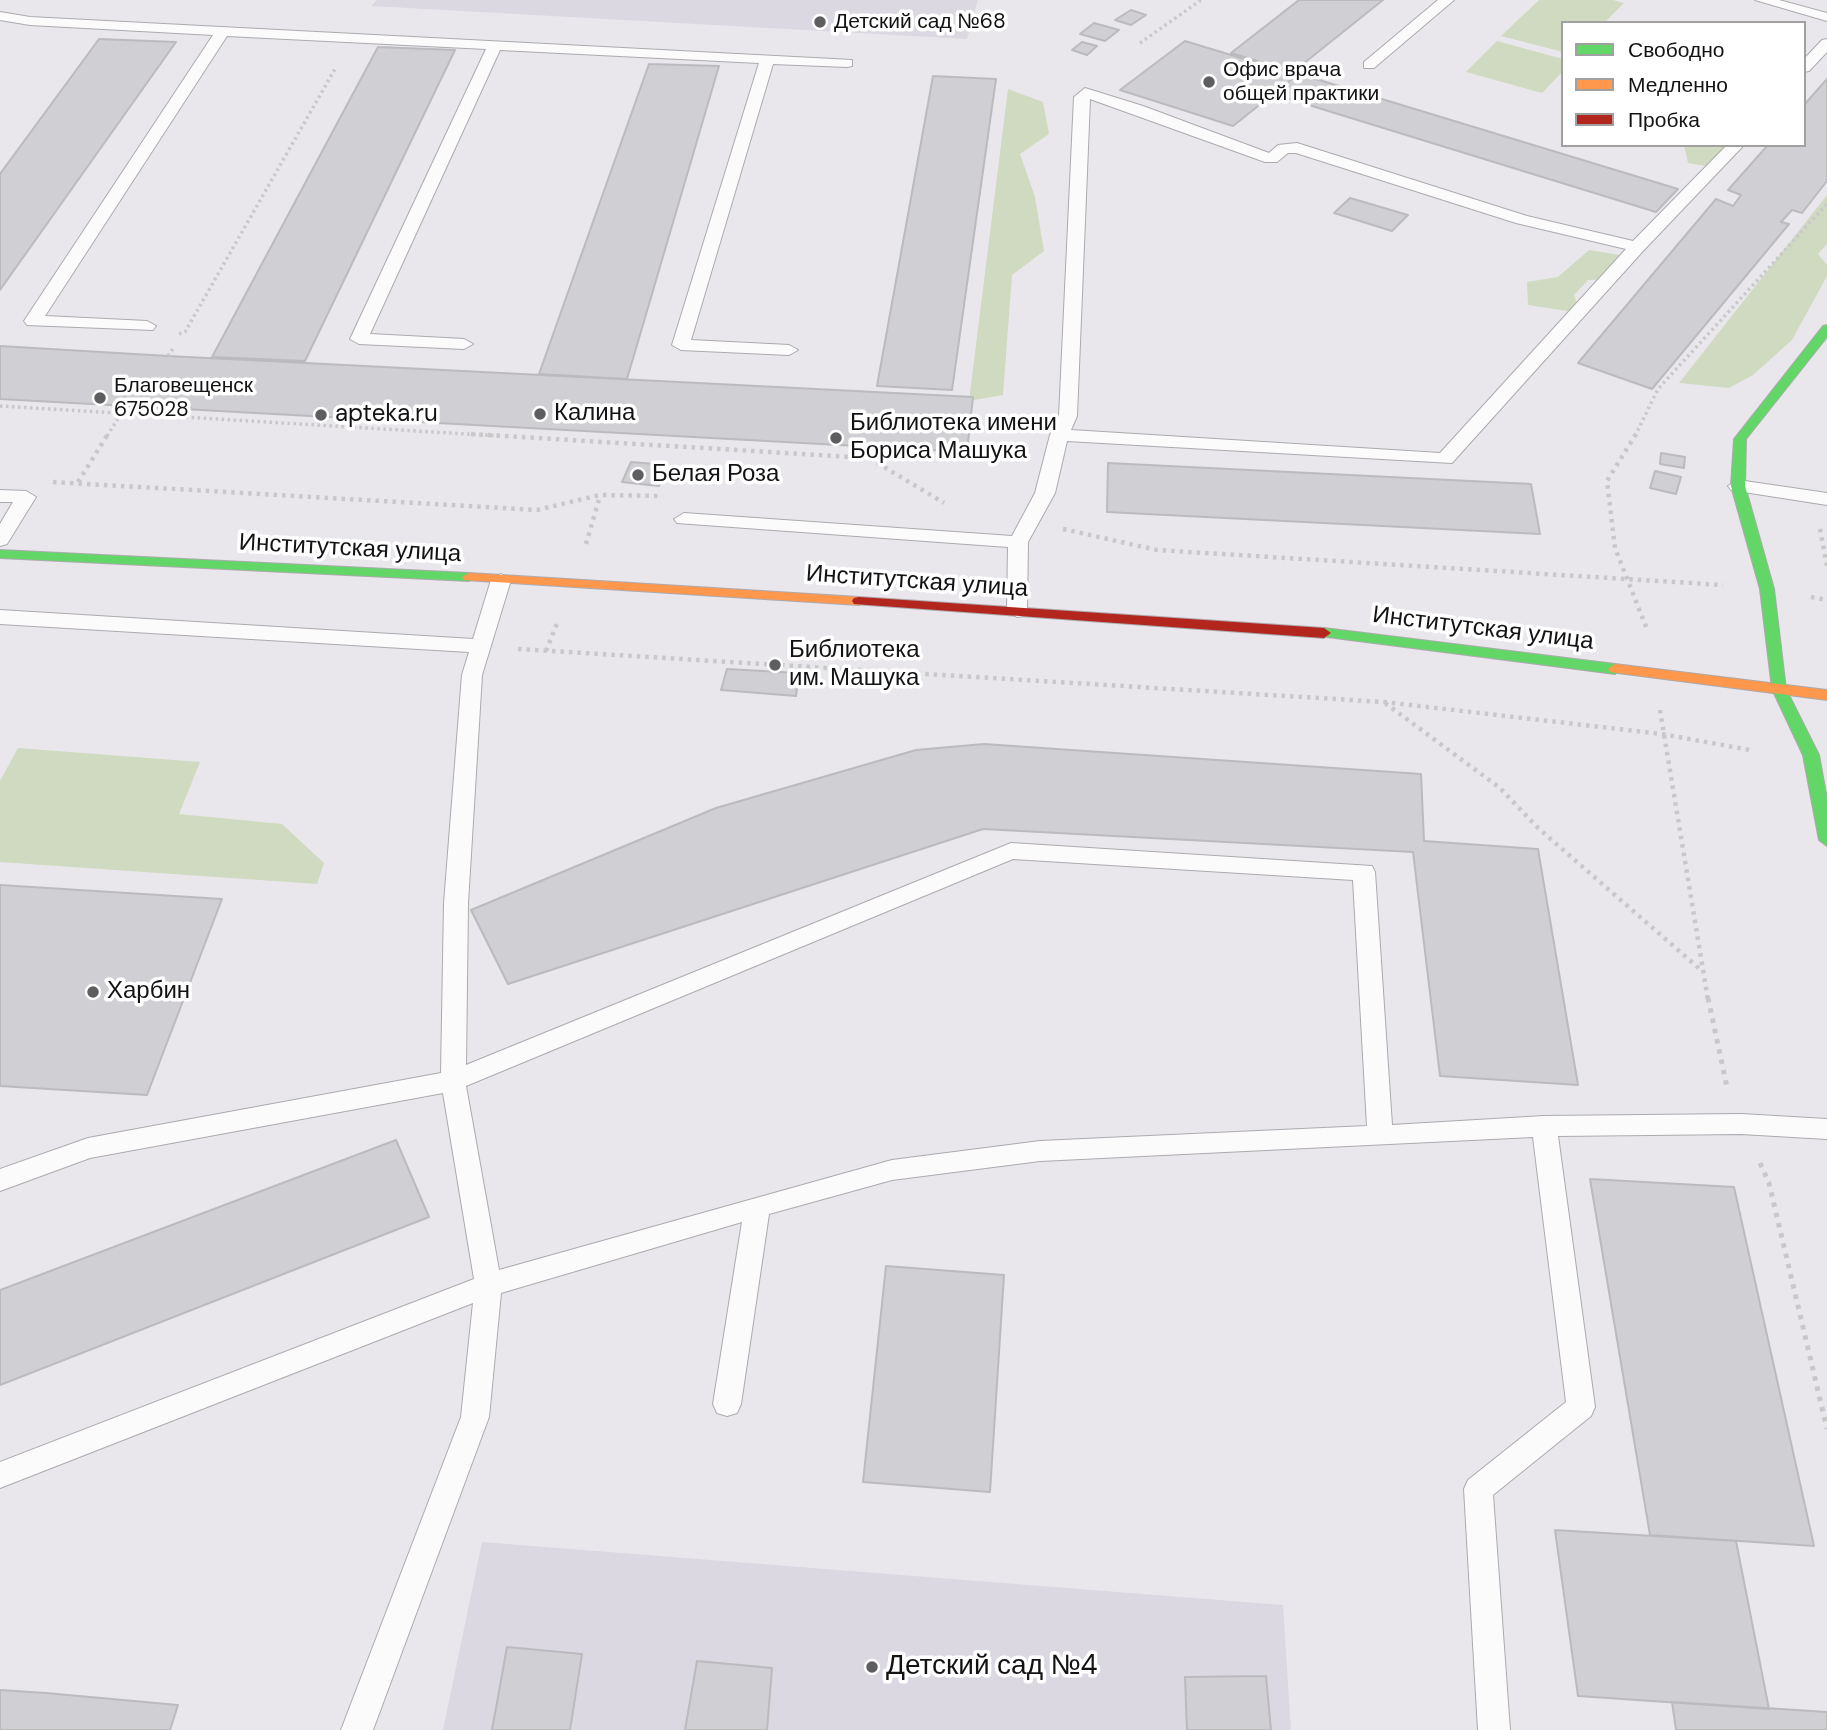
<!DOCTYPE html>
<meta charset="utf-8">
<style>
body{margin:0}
#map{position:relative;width:1827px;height:1730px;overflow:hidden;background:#e9e7ec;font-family:"DM Sans",sans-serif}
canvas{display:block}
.legend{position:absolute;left:1561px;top:21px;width:245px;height:126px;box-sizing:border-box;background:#fff;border:2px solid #a1a0a1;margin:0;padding:9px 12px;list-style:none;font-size:21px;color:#131215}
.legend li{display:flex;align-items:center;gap:14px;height:35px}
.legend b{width:35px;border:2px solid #a1a0a1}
</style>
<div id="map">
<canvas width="1827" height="1730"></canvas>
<ul class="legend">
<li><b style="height:9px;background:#63d668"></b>Свободно</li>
<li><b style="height:9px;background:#ff974d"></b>Медленно</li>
<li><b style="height:9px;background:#b3261e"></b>Пробка</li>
</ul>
</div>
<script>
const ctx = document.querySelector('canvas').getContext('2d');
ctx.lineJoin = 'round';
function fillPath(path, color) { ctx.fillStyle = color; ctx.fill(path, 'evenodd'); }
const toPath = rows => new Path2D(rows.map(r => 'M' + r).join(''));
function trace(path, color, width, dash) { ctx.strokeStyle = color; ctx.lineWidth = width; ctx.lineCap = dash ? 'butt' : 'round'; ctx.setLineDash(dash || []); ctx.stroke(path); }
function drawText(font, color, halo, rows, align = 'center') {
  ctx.font = font + ' "DM Sans",sans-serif'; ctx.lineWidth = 7; ctx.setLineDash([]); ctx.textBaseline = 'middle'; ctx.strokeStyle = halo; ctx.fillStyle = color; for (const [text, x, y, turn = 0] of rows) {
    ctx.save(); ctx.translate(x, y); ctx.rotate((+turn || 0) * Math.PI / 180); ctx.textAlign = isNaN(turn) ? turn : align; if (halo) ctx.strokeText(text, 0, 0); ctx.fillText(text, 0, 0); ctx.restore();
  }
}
fillPath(toPath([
 [377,0,978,0,967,39,371,6],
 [482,1542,1283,1605,1291,1730,443,1730]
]), '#dcd8e1');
fillPath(toPath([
 [1539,0,1613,0,1624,3,1604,23,1563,23,1563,52,1501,36],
 [1497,41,1563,59,1563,71,1542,93,1466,72],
 [1008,89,1043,102,1049,134,1020,154,1035,197,1044,251,1012,275,1003,395,969,401],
 [1684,145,1745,145,1722,169,1688,163],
 [1827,195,1827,244,1818,254,1827,265,1827,276,1792,340,1753,375,1729,388,1679,383],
 [1589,250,1620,255,1614,279,1588,280,1574,295,1580,313,1528,305,1527,282,1558,277],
 [18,748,200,762,179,814,282,824,324,863,317,884,0,862,0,781]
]), '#d0dac0');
const building = toPath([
 [1299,0,1383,0,1293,72,1231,53,1299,0],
 [1131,10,1146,15,1131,25,1115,20,1131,10],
 [1094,23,1119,30,1105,41,1080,34,1094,23],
 [99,39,176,42,0,290,0,174,99,39],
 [1185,41,1297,75,1233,126,1120,90,1185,41],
 [1082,42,1097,46,1087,55,1072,50,1082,42],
 [378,47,455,50,305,361,212,357,378,47],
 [649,64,719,66,627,379,539,374,649,64],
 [1293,72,1678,189,1656,212,1273,94,1297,75,1293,72],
 [933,76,996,79,952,390,877,386,933,76],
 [1827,79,1827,181,1802,213,1792,210,1781,222,1789,224,1652,389,1578,363,1716,199,1733,206,1741,195,1728,190,1768,145,1804,145,1804,105,1827,79],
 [1350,198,1408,215,1392,231,1334,213,1350,198],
 [0,346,168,356,973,397,967,452,0,399,0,346],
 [1661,453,1685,457,1684,468,1660,464,1661,453],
 [631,462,667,465,659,486,622,482,631,462],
 [1108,463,1531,484,1540,534,1107,512,1108,463],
 [1655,471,1681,477,1676,494,1650,488,1655,471],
 [727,669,799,673,796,696,721,690,727,669],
 [984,744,1421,774,1424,841,1538,849,1578,1085,1440,1076,1413,852,983,829,508,984,471,910,716,808,916,750,984,744],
 [0,885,222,899,147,1095,0,1086,0,885],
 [396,1140,429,1217,0,1385,0,1290,396,1140],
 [1590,1179,1734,1187,1814,1546,1650,1535,1590,1179],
 [886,1266,1004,1275,990,1492,863,1482,886,1266],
 [1555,1530,1736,1541,1769,1709,1578,1696,1555,1530],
 [507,1647,582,1654,570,1730,492,1730,507,1647],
 [697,1661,772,1668,767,1730,685,1730,697,1661],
 [1266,1676,1271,1730,1187,1730,1185,1677,1266,1676],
 [0,1690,46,1693,178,1705,170,1730,0,1730,0,1690],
 [1672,1702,1827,1712,1827,1730,1676,1730,1672,1702]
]);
fillPath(building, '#d0cfd3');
trace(building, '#bbbabd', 2);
const lane = toPath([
 [1438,0,1454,0,1374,68,1364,68,1364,62,1438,0],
 [1755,0,1779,0,1827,13,1827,21,1755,0],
 [0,12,30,17,852,60,852,66,847,67,773,64,691,340,789,345,798,350,789,355,681,350,672,345,759,63,500,50,370,334,464,339,473,344,464,349,359,344,350,339,486,49,227,36,45,316,147,321,156,326,153,330,27,325,24,321,213,35,30,25,0,20,0,12],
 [1827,39,1827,52,1809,71,1804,72,1804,59,1822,40,1827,39],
 [1085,88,1143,106,1269,153,1278,145,1297,143,1527,216,1633,241,1727,145,1744,145,1643,251,1452,463,1067,441,1055,493,1028,542,1027,611,1024,616,1017,617,1007,611,1008,547,677,523,674,519,684,513,1012,536,1035,493,1050,435,1059,416,1074,97,1085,88],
 [1090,99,1265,162,1277,162,1288,153,1296,153,1516,223,1626,249,1440,453,1071,430,1077,416,1090,99],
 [1738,480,1827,493,1827,505,1731,490,1728,486,1738,480],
 [0,490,26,491,36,497,7,544,0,546,0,524,13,502,0,502,0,490],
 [501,574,511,580,482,675,468,903,466,1065,1011,843,1372,866,1375,872,1392,1125,1544,1116,1741,1114,1827,1119,1827,1139,1741,1134,1558,1136,1595,1407,1591,1416,1493,1495,1510,1730,1478,1730,1464,1489,1468,1480,1566,1402,1533,1137,1040,1161,892,1180,769,1214,741,1404,737,1413,727,1416,717,1413,713,1404,742,1222,501,1293,489,1417,373,1730,341,1730,461,1417,473,1303,0,1488,0,1462,474,1279,443,1093,90,1158,0,1191,0,1169,88,1138,441,1073,444,903,462,675,469,652,0,624,0,610,473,639,491,580,501,574],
 [1013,859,1353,880,1367,1126,1040,1141,892,1160,499,1270,466,1086,1013,859]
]);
const fast = toPath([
 [1827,325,1827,337,1746,439,1745,486,1774,589,1786,689,1819,755,1827,799,1827,846,1819,840,1803,755,1772,689,1760,589,1731,486,1734,439,1823,326,1827,325],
 [0,550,469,573,476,577,469,581,0,558,0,550],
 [1324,628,1615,664,1622,669,1615,674,1319,636,1317,633,1324,628]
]);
const slow = toPath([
 [469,573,859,597,866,601,859,605,464,580,462,577,469,573],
 [1615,664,1827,690,1827,700,1610,672,1608,669,1615,664]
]);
const jam = toPath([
 [859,597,1324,628,1331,633,1324,638,854,604,852,601,854,598,859,597]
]);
trace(lane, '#acaaae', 2);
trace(fast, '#acaaae', 2);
trace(slow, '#acaaae', 2);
trace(jam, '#acaaae', 2);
trace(toPath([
 [1140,43,1201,0],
 [179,334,185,332,335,69],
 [168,356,174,347],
 [0,406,500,436],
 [107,436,119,417],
 [1635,436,1658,389,1827,204]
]), '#c8c8c9', 3.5, [2.5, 3.5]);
trace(toPath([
 [471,434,869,458,944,503],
 [1636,434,1607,481,1615,548,1647,629],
 [53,482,537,510,600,495,661,496],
 [78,482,108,434],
 [1063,529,1157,550,1723,585],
 [1820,529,1827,566],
 [586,544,600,496],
 [1811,597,1827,600],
 [518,649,1384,702,1662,734,1750,750],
 [546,651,558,621],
 [1385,703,1500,788,1538,828,1701,970],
 [1660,710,1708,1000]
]), '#c8c8c9', 4.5, [3.5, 5]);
trace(toPath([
 [1708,998,1727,1087],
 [1760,1163,1769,1183,1827,1429]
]), '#c8c8c9', 5, [4.5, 6]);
fillPath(lane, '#fcfbfc');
fillPath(fast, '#63d668');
fillPath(slow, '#ff974d');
fillPath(jam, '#b3261e');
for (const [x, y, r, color] of [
 [820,22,7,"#5e5d60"],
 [1209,82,7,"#5e5d60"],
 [100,398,7,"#5e5d60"],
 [540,414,7,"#5e5d60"],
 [321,415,7,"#5e5d60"],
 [836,438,7,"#5e5d60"],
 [638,475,7,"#5e5d60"],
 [775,665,7,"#5e5d60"],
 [93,992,7,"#5e5d60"],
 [872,1667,7,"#5e5d60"]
]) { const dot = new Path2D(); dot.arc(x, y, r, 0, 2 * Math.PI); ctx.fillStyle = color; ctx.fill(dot); trace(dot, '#fff', 2.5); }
drawText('21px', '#131215', '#fff', [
 ["Детский сад №68",834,22],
 ["Офис врача",1223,70],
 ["общей практики",1223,94],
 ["Благовещенск",114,386],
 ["675028",114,410]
], 'left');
drawText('24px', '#131215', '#fff', [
 ["Калина",554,414],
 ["apteka.ru",335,415],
 ["Библиотека имени",850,424],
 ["Бориса Машука",850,452],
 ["Белая Роза",652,475],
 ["Библиотека",789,651],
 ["им. Машука",789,679],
 ["Харбин",107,992]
], 'left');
drawText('24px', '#131215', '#fff', [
 ["Институтская улица",350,549,3],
 ["Институтская улица",917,582,4],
 ["Институтская улица",1483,629,7]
]);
drawText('28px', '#131215', '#fff', [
 ["Детский сад №4",886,1667]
], 'left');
</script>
